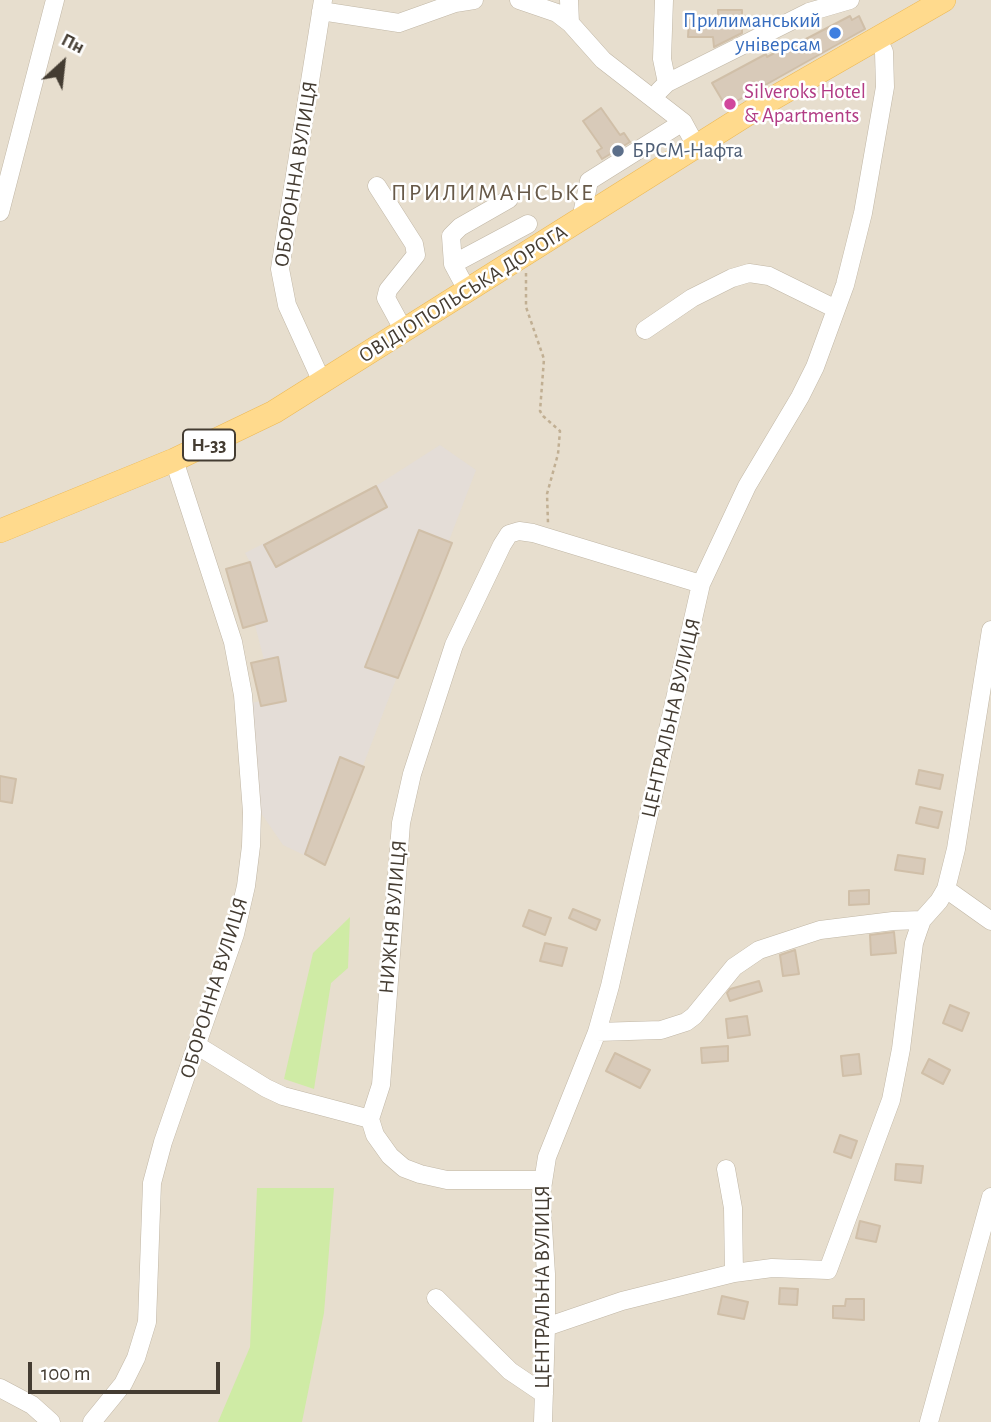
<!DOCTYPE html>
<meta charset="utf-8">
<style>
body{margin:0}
#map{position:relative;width:991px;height:1422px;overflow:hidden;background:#f2ece1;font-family:"Alegreya Sans",sans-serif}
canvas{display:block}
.north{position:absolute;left:28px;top:28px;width:70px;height:70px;-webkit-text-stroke:5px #fff;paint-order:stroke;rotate:27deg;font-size:19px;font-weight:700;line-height:28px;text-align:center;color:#443c32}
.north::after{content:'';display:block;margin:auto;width:24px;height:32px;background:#443c32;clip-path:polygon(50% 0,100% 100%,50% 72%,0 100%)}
.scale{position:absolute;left:28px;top:1362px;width:192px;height:32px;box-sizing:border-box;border:4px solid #443c32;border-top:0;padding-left:9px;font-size:21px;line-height:24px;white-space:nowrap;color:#443c32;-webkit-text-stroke:5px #fff;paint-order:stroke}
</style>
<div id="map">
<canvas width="991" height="1422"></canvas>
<div class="north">Пн</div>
<div class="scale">100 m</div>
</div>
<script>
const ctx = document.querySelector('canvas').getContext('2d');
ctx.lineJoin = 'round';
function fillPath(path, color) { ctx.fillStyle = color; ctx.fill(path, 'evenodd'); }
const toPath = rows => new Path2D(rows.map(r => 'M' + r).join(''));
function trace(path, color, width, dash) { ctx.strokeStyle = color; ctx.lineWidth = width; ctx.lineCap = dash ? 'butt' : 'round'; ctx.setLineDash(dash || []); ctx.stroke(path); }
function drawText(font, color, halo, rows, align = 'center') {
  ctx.font = font + ' "Alegreya Sans",sans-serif'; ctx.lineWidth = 5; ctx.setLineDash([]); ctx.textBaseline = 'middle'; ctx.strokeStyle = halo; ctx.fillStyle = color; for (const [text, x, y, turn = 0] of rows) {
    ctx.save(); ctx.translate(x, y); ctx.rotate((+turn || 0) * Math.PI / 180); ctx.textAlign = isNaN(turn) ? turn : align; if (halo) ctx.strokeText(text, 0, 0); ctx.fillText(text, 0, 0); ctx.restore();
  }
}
fillPath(toPath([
 [0,0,991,0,991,1422,0,1422]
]), '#e7dece');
fillPath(toPath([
 [440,445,476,470,325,865,283,845,261,813,250,703,262,701,264,660,255,625,250,562,245,553,376,486]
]), '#e4ddd7');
fillPath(toPath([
 [350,917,348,968,331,983,314,1089,284,1079,313,953],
 [257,1188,334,1188,324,1313,302,1422,218,1422,250,1347]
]), '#cfeba5');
const building = toPath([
 [718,10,742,10,742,33,714,47,713,37,688,37,689,20,718,19,718,10],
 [850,16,852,20,859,16,865,29,735,102,736,105,728,110,712,83,766,54,767,57,780,50,781,52,850,16],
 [601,108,620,135,624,133,630,142,602,159,597,151,602,148,583,121,601,108],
 [376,486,387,507,276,567,264,545,376,486],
 [419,530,452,543,398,678,365,667,419,530],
 [250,562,267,621,243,628,226,569,250,562],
 [278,657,286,701,261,706,251,663,278,657],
 [340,757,364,767,325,865,305,854,340,757],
 [919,770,943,775,940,789,916,784,919,770],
 [0,776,16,779,12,803,0,801,0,776],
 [920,807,942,812,938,828,916,823,920,807],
 [898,855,925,859,923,874,895,870,898,855],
 [869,890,869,904,849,905,849,891,869,890],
 [573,909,600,920,596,930,569,918,573,909],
 [529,910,551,918,545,935,523,926,529,910],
 [894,932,896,953,871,955,870,935,894,932],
 [545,943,567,948,562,966,540,961,545,943],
 [795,950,799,974,783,976,780,955,795,950],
 [759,981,762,991,730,1001,727,993,730,989,759,981],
 [950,1005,969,1013,962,1031,943,1023,950,1005],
 [747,1016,750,1035,728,1038,726,1019,747,1016],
 [728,1046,728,1061,702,1063,701,1048,728,1046],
 [615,1053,650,1070,640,1088,606,1071,615,1053],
 [859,1054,861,1074,843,1076,841,1056,859,1054],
 [929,1059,950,1070,943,1084,922,1073,929,1059],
 [840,1135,857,1141,851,1158,834,1152,840,1135],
 [896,1164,923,1166,921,1183,895,1180,896,1164],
 [860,1221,880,1226,876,1242,856,1238,860,1221],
 [780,1288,798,1289,797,1305,779,1304,780,1288],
 [722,1296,748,1302,744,1319,718,1314,722,1296],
 [846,1299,864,1299,864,1320,833,1318,833,1306,845,1306,846,1299]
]);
fillPath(building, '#d8cab9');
trace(building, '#d0bfa8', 2);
const minor = toPath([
 [519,0,557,13,570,23,603,60,683,122,696,146],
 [569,0,570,23],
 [321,11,399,23,455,3,474,0],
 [667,83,809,12,850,0],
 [659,91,667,83,662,59,664,0],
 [377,186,414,244,416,255,388,290,386,298,404,331],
 [0,212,55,0],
 [581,219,589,181,683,122],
 [453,264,528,224],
 [468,292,453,264,451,236,460,227,509,199],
 [645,330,692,298,732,278,749,273,769,276,836,309],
 [322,382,287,305,280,269,323,0],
 [946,889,991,921],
 [597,1032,661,1030,686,1022,694,1016,734,967,759,950,820,930,893,921,922,920],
 [198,1046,266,1088,283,1096,370,1119],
 [726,1169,733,1208,734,1273],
 [541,1180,447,1180,420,1174,404,1168,390,1156,375,1135,370,1119,381,1085,401,823,412,774,454,645,502,545,509,534,519,531,533,533,701,584],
 [436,1298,510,1371,544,1394],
 [546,1327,622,1301,734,1273,772,1268,828,1270,891,1100,901,1049,914,943,918,931,922,920,939,901,946,889,956,849,991,630],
 [0,1388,32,1405,51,1422],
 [92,1422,123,1384,136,1358,147,1322,152,1183,163,1142,235,934,246,886,251,846,252,812,243,695,233,642,174,460],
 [543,1422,546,1327,546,1274,541,1195,547,1157,597,1032,610,986,701,584,747,486,800,397,815,367,845,285,863,213,885,87,884,52,877,37],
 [929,1422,991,1197]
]);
const major = toPath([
 [0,531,174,460,274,412,765,103,944,0]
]);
trace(minor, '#c1b7a6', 19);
trace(major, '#edb954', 24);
trace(toPath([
 [526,273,526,307,544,359,540,411,543,416,560,431,558,454,547,494,548,523]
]), '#c1af93', 2.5, [3.5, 3.5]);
trace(minor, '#fff', 18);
trace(major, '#ffda8d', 23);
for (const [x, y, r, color] of [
 [835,33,7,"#3f7fe0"],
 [730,104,7,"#d1479c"],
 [618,151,7,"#5c6f8a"]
]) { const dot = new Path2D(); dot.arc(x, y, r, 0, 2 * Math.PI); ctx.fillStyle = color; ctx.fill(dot); trace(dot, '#fff', 2.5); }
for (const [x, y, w] of [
 [209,445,52]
]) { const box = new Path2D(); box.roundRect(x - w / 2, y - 15.5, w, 31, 5); ctx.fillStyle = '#fff'; ctx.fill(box); trace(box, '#443c32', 2); }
drawText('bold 19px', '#443c32', null, [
 ["Н-33",209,445]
]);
drawText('21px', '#366cbe', '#fff', [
 ["Прилиманський",821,21],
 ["універсам",821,45]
], 'right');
drawText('21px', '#b23c85', '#fff', [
 ["Silveroks Hotel",744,92],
 ["& Apartments",744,116]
], 'left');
drawText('21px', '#4e5e75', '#fff', [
 ["БРСМ-Нафта",632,151]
], 'left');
drawText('21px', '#443c32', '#fff', [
 ["ОБОРОННА ВУЛИЦЯ",296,174,-81],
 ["ОВІДІОПОЛЬСЬКА ДОРОГА",463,294,-32],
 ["ЦЕНТРАЛЬНА ВУЛИЦЯ",671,718,-77],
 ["НИЖНЯ ВУЛИЦЯ",393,917,-85],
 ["ОБОРОННА ВУЛИЦЯ",214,988,-73],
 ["ЦЕНТРАЛЬНА ВУЛИЦЯ",543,1287,-90]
]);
ctx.letterSpacing = '2px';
drawText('24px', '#675948', '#fff', [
 ["ПРИЛИМАНСЬКЕ",493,193]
]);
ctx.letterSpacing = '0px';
</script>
